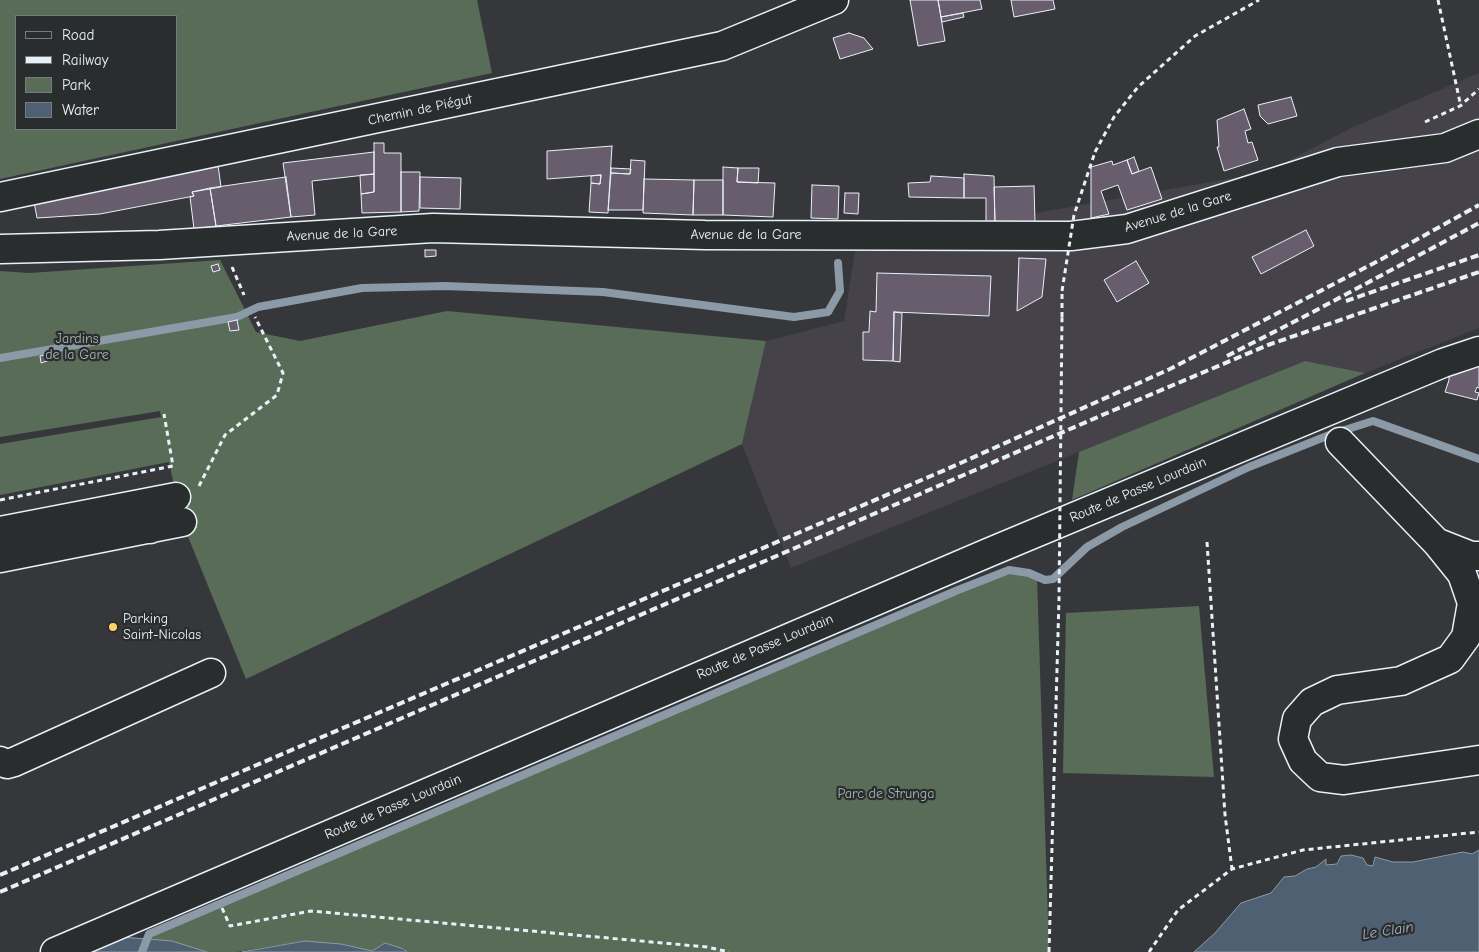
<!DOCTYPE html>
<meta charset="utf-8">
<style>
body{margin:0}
#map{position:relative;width:1479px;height:952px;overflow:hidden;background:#36373b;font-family:"Comic Neue",sans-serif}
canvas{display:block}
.legend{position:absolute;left:15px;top:15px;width:162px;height:115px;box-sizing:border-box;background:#2a2d2e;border:1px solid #767b7f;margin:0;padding:6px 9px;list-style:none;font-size:15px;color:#e8f1f8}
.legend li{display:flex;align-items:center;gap:10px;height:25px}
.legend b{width:25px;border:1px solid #767b7f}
</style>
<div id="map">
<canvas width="1479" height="952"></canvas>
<ul class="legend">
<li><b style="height:6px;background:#2a2d2e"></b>Road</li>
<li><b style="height:6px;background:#e8f1f8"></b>Railway</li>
<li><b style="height:14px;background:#586c57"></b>Park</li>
<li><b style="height:14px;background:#4e6071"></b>Water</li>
</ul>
</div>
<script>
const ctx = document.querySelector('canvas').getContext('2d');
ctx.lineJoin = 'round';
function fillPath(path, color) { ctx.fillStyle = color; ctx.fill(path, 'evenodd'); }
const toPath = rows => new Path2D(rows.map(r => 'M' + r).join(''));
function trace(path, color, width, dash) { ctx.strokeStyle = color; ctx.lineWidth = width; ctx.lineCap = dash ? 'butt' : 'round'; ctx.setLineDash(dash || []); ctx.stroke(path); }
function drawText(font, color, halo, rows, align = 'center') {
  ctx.font = font + ' "Comic Neue",sans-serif'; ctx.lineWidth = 4.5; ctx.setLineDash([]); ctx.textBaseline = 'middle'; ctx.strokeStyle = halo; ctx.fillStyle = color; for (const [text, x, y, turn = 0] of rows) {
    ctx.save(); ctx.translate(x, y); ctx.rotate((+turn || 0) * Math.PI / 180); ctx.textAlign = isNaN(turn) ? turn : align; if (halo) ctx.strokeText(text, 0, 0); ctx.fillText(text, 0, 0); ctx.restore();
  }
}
fillPath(toPath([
 [1479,73,1479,328,1365,373,1305,361,791,568,742,444,766,341,844,321,856,245,1267,172,1351,128]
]), '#45424a');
fillPath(toPath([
 [0,0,477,0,492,73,0,179],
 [16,16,176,16,176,129,16,129],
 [220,260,256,332,300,341,447,311,766,341,742,444,246,679,182,522,169,462,0,495,0,444,161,417,160,411,0,437,0,271,29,273],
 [1305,361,1365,373,1072,500,1079,452],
 [1009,570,1037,576,1049,952,407,952,404,948,372,951,305,941,237,952,207,952,145,939,149,934],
 [1199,606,1214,777,1063,773,1066,613]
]), '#586c57');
const water = toPath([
 [1479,850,1479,952,1194,952,1215,933,1241,903,1271,893,1284,877,1295,876,1307,869,1316,867,1326,859,1326,865,1337,864,1341,856,1351,855,1363,858,1367,865,1373,866,1375,857,1393,862,1413,862,1463,852,1472,854,1479,850],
 [122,937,172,941,207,952,93,952,122,937],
 [305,941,341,944,372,951,385,943,404,949,407,952,242,952,305,941]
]);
fillPath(water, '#4e6071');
trace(water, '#8c9aa7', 1);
trace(toPath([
 [0,358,237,317,258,307,362,288,445,286,603,292,794,317,828,312,840,291,838,263],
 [142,952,149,934,958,590,1009,570,1029,573,1045,580,1053,579,1087,547,1122,527,1249,467,1332,434,1373,421,1479,459]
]), '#8c9aa7', 8);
const building = toPath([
 [910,0,938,0,945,41,918,46,910,0],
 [938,0,980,0,982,9,941,17,938,0],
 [1011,0,1053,0,1055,9,1014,17,1011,0],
 [963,13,964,17,942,22,941,17,963,13],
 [849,33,864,38,873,49,840,59,833,38,849,33],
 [1291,97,1297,116,1268,124,1260,116,1258,105,1291,97],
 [1244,109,1251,129,1245,131,1248,143,1252,142,1258,160,1224,171,1217,147,1219,147,1217,120,1244,109],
 [374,143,384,143,384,153,401,153,401,212,362,213,361,194,374,192,374,143],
 [612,146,608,213,589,212,591,183,600,184,601,175,547,179,547,151,612,146],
 [374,152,374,174,312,181,315,215,291,217,283,163,374,152],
 [1134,157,1139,171,1132,174,1127,160,1134,157],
 [631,160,645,161,643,210,608,210,611,173,630,174,631,160],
 [1127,160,1132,174,1151,167,1162,199,1127,210,1118,185,1101,191,1109,214,1091,218,1091,167,1112,161,1113,165,1127,160],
 [218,165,221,187,192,192,194,196,100,214,37,218,34,202,218,165],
 [723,167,738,168,737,182,775,183,773,217,723,215,723,167],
 [611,168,631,169,630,174,611,173,611,168],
 [738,168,759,168,758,183,737,182,738,168],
 [401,172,420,172,419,211,401,212,401,172],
 [374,174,374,192,361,194,360,175,374,174],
 [964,174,994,176,995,223,986,223,986,198,964,198,964,174],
 [601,175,600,184,591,183,591,176,601,175],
 [931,176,964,178,964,198,909,197,908,183,930,182,931,176],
 [286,177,291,217,216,226,210,188,286,177],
 [420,177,461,178,460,209,420,208,420,177],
 [644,179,694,180,693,215,643,213,644,179],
 [694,180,723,180,723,215,693,215,694,180],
 [812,185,839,186,838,219,811,218,812,185],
 [1034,186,1035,223,995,223,994,187,1034,186],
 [210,188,216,226,194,229,190,197,194,196,192,192,210,188],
 [845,193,859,193,858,214,844,213,845,193],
 [1306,230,1314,246,1261,274,1252,257,1306,230],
 [425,250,436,250,436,256,425,257,425,250],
 [1019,258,1046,259,1042,297,1017,311,1019,258],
 [1136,261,1149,283,1117,302,1104,280,1136,261],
 [218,264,220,270,213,272,211,266,218,264],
 [877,273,991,276,989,316,894,312,893,361,863,360,863,332,869,332,870,311,876,312,877,273],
 [894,312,902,313,900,362,893,361,894,312],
 [237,320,239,330,230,331,228,322,237,320],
 [49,354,50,360,41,363,40,356,49,354],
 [1479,361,1479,388,1477,387,1475,392,1479,393,1477,400,1445,392,1449,380,1449,370,1479,361]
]);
fillPath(building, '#675d6d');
trace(building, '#e8f1f8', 1);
const minor = toPath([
 [0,197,722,46,834,0],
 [0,249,159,245,433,228,705,235,1071,236,1127,229,1338,162,1445,148,1479,134],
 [1340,442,1437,543,1462,574,1472,603,1466,637,1450,659,1401,681,1337,690,1312,702,1297,719,1293,739,1303,761,1320,777,1344,780,1479,760],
 [140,504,176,497],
 [0,531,140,504,150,529],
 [1438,543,1471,556,1479,556],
 [0,558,182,522],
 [0,761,7,764,14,762,211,673],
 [55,952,990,552,1443,363,1479,351]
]);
trace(minor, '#e8f1f8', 31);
trace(toPath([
 [1438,0,1461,107],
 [1425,122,1460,106,1479,89],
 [1095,152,1114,117,1138,87,1195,36,1259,0],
 [232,267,244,295],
 [1062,317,1062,291],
 [199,486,225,435,277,395,283,373,255,317],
 [0,500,173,466,164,414],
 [1207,542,1225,815,1232,869],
 [222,908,230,926,311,911,707,947,729,952],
 [1149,952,1178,910,1232,869,1303,850,1479,832]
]), '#e8f1f8', 3, [5, 4]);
trace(minor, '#2a2d2e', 28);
trace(toPath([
 [1346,301,1479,255],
 [1227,356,1311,313,1479,223],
 [0,875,945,470,1170,369,1380,260,1479,205],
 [0,892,1107,413,1268,345,1479,272]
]), '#e8f1f8', 4, [8, 4]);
trace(toPath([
 [1062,291,1074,215,1095,152],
 [1049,952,1059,599,1062,317]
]), '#e8f1f8', 3, [5, 4]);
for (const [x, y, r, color] of [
 [113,627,5,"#ffd166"]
]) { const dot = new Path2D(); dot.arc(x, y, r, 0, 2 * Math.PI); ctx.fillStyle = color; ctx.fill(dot); trace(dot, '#2a2d2e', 2); }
drawText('14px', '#e8f1f8', '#2a2d2e', [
 ["Chemin de Piégut",420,110,-12],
 ["Avenue de la Gare",1178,212,-17],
 ["Avenue de la Gare",342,234,-3],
 ["Avenue de la Gare",746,235],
 ["Route de Passe Lourdain",1138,490,-23],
 ["Route de Passe Lourdain",765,647,-23],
 ["Route de Passe Lourdain",393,807,-23]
]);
drawText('14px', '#a7b5b0', '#2a2d2e', [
 ["Jardins",77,339],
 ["de la Gare",77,355],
 ["Parc de Strunga",886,794]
]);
drawText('14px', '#e8f1f8', '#2a2d2e', [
 ["Parking",123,619],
 ["Saint-Nicolas",123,635]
], 'left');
drawText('italic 15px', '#aab7c2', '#2a2d2e', [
 ["Le Clain",1388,931,-9]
]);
</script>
